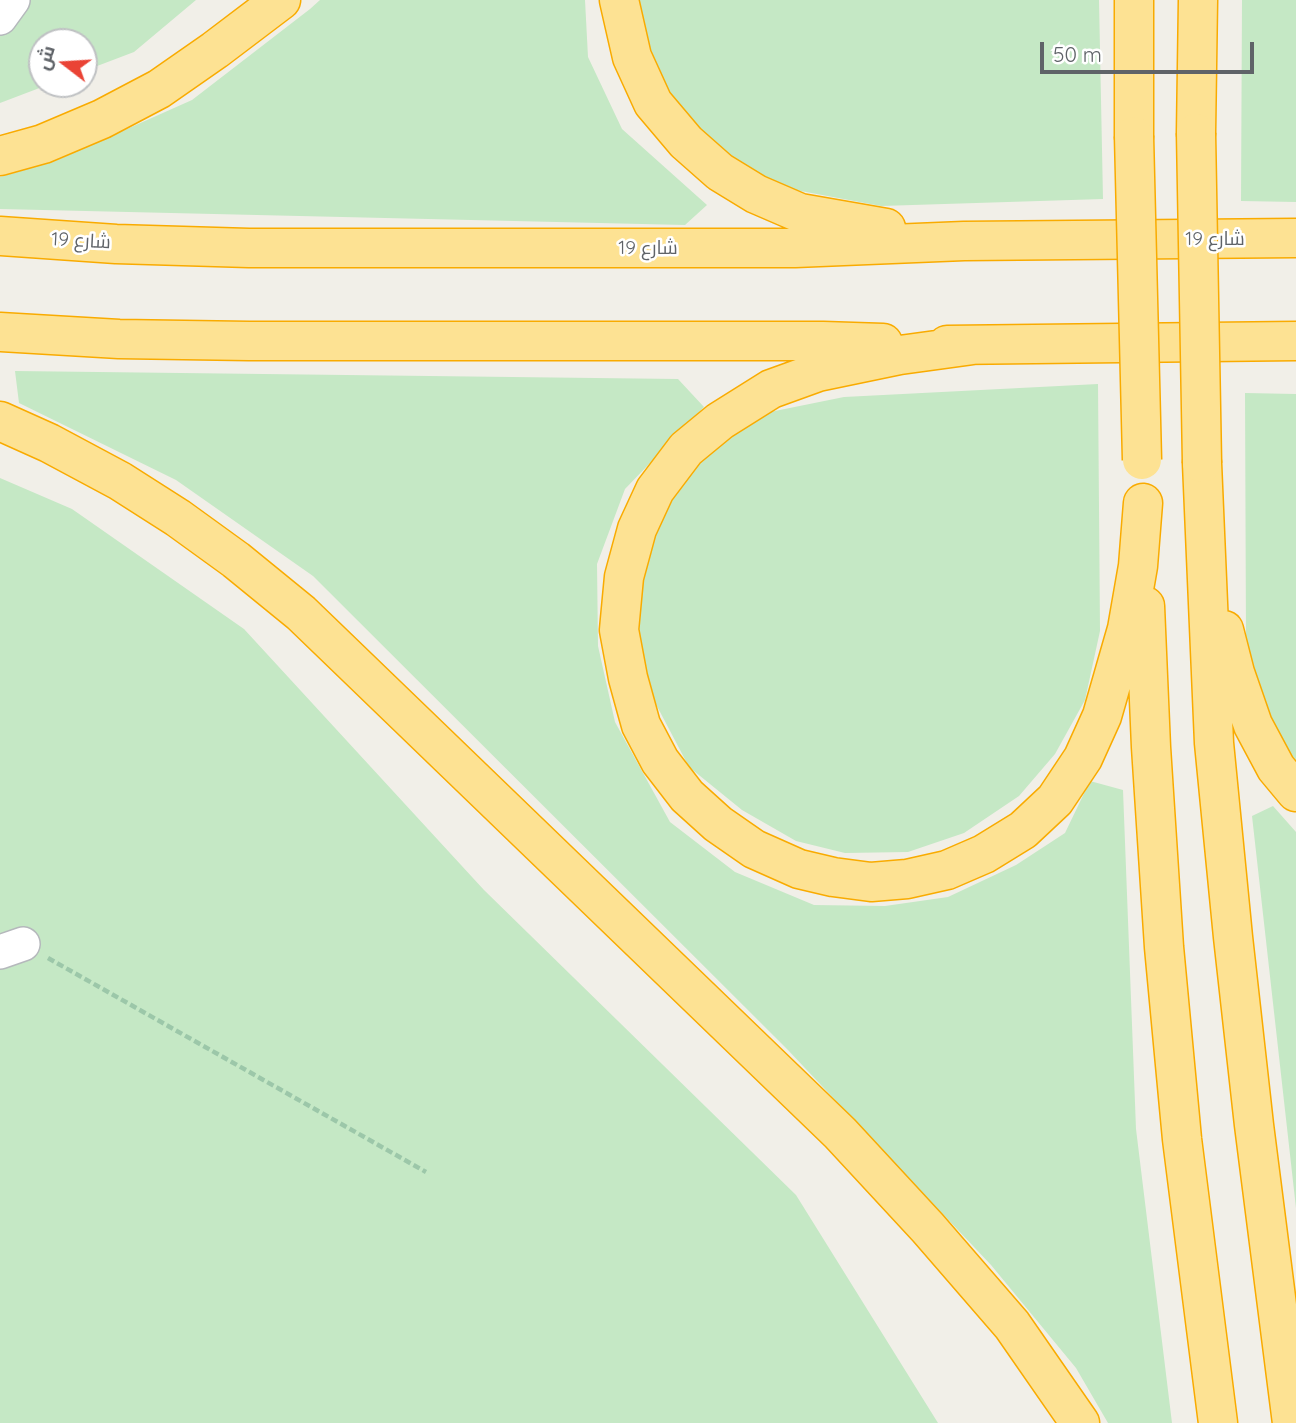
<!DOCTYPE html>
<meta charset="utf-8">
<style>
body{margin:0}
#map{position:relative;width:1296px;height:1423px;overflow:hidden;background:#f1efe8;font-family:Quicksand,Cairo,sans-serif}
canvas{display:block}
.north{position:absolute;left:28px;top:28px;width:70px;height:70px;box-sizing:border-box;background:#fff;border:2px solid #bfc1c3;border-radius:50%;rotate:287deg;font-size:19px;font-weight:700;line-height:28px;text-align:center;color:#5f6368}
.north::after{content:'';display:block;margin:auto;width:24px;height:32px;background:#ea4335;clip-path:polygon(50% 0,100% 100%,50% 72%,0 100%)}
.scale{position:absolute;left:1040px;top:42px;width:214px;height:32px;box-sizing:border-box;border:4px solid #5f6368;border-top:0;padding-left:9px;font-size:21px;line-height:24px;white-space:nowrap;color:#5f6368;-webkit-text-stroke:5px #fff;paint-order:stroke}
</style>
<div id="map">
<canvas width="1296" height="1423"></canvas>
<div class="north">ش</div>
<div class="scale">50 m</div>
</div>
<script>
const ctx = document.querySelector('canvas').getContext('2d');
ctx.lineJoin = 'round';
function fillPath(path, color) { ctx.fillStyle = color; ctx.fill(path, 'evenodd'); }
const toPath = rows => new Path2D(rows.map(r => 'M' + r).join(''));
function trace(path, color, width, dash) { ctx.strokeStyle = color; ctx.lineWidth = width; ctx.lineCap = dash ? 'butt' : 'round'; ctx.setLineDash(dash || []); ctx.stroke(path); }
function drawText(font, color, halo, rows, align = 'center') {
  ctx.font = font + ' Quicksand,Cairo,sans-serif'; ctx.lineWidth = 5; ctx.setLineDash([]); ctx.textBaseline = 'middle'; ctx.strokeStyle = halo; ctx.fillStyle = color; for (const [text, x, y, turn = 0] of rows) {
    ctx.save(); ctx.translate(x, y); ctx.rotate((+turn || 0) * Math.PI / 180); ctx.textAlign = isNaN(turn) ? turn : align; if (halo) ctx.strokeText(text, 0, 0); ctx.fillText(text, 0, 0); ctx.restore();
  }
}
fillPath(toPath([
 [0,0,196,0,134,52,84,71,84,42,42,42,42,84,50,84,0,103],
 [320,0,585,0,588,57,622,129,707,205,685,225,0,209,0,177,55,161,192,100,310,9],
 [631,0,1099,0,1103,199,881,206,774,186,696,134,648,63],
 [1242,0,1296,0,1296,202,1241,201],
 [15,371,678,379,704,407,625,489,597,564,598,646,615,722,670,822,735,872,814,905,885,906,948,897,1016,865,1065,833,1090,781,1123,790,1136,1129,1172,1423,1108,1423,1076,1368,991,1265,787,1049,313,576,176,480,19,403],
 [1098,384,1100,631,1085,700,1055,754,1019,796,964,833,908,852,845,853,796,841,742,810,689,767,649,691,632,612,646,546,684,469,765,413,844,397],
 [1245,393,1296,394,1296,765,1262,708,1246,639],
 [0,478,72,509,244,629,484,890,796,1195,938,1423,0,1423],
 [1273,806,1296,832,1296,1208,1252,816]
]), '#c5e8c5');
const street = toPath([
 [0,18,13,0],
 [0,952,23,944]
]);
const highway = toPath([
 [619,0,632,57,653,103,686,142,720,172,756,194,800,213,886,228],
 [1134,0,1134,136],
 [1196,133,1198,0],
 [0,156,43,144,102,119,159,89,215,50,281,0],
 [0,236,116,244,249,248,795,248,964,241,1296,238],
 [0,332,119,339,249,341,823,341,883,343],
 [947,345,1296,341],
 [973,345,900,355,818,372,771,389,720,421,686,449,655,490,637,529,624,577,619,630,628,678,641,725,660,761,687,796,718,824,754,849,799,869,833,877,871,882,907,879,947,870,984,854,1023,830,1055,800,1083,758,1102,716,1127,629,1138,566,1143,503],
 [0,421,49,443,120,481,178,518,236,560,301,613,840,1133,928,1228,1012,1325,1080,1423],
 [1202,463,1214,743,1233,937,1254,1125,1292,1423],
 [1145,606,1151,747,1164,947,1182,1139,1218,1423],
 [1224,630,1235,673,1253,725,1276,768,1296,792]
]);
trace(street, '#b5b8bc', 36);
trace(highway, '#f9ab00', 41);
trace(toPath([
 [48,958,426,1172]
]), '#9cc7a9', 4.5, [7, 3.5]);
trace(street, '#fff', 33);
trace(highway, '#fde293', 38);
const highwayBridge = toPath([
 [1196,133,1202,463],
 [1134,136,1142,460]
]);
trace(highwayBridge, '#f9ab00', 41, []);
trace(highwayBridge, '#fde293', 38);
drawText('19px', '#5f6368', '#fff', [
 ["شارع 19",1215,239],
 ["شارع 19",81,241,3],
 ["شارع 19",648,248]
]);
</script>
